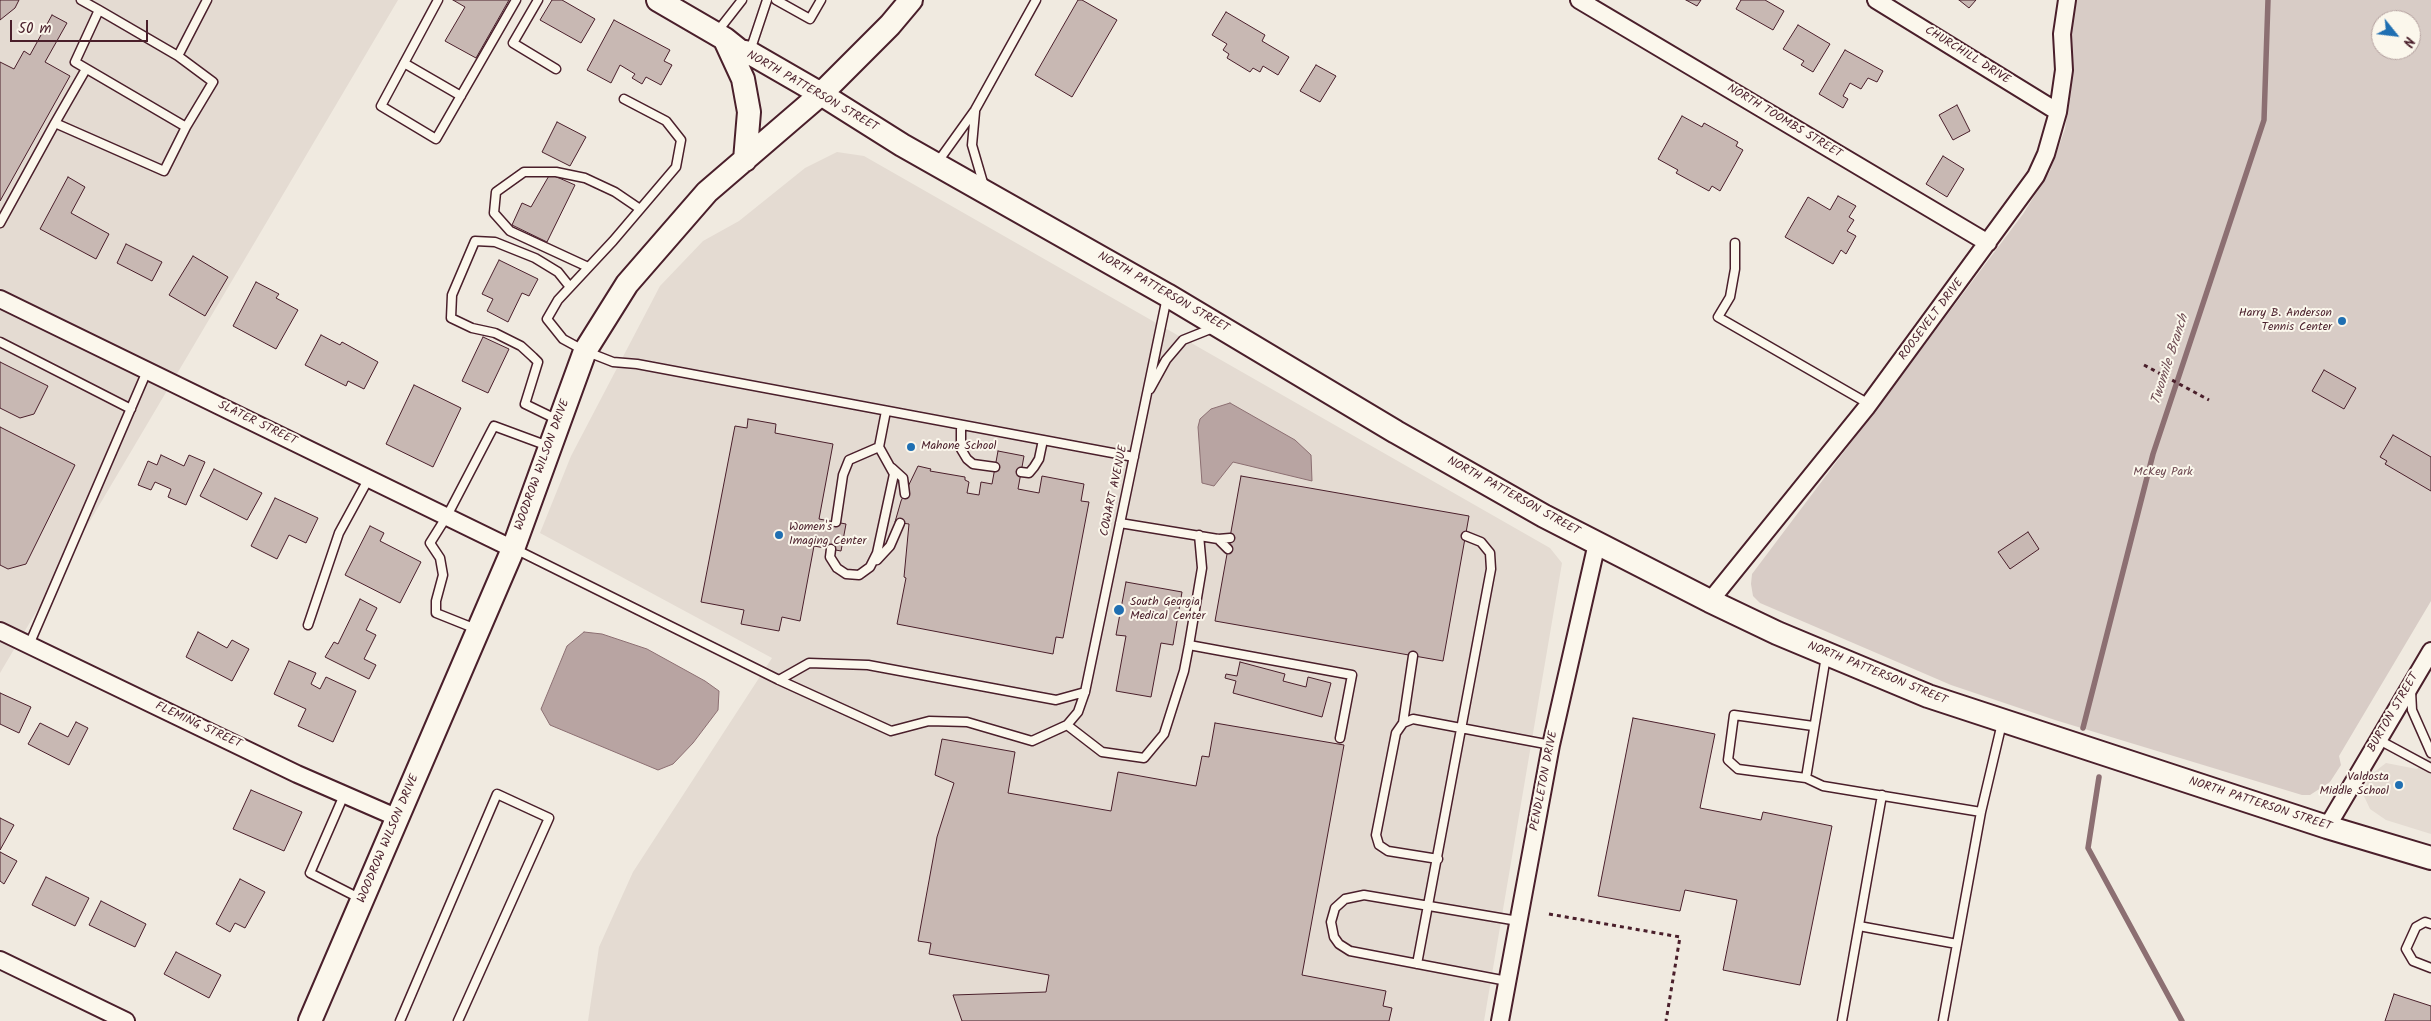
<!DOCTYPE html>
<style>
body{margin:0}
#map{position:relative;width:2431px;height:1021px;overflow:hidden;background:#f0eae0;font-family:Kalam,sans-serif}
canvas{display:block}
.north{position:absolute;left:2371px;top:10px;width:50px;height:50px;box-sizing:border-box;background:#fbf7ec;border:1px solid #b4a19f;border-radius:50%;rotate:119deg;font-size:14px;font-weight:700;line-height:20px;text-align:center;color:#4a1f2b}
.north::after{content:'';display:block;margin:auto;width:18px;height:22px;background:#1f6fb2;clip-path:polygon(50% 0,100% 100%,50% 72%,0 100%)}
.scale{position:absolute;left:10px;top:20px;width:138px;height:22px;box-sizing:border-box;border:2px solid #4a1f2b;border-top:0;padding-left:6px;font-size:15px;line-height:18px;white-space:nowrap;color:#4a1f2b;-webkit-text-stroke:4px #fbf7ec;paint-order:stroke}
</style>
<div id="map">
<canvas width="2431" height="1021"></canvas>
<div class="north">N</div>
<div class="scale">50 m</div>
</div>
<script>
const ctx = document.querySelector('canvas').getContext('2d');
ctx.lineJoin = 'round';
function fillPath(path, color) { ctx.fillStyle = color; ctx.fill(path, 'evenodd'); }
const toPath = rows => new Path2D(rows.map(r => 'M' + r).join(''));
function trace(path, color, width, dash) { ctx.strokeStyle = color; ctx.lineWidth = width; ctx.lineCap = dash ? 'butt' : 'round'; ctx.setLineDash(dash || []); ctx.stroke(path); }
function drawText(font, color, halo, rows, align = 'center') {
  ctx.font = font + ' Kalam,sans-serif'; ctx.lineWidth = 4; ctx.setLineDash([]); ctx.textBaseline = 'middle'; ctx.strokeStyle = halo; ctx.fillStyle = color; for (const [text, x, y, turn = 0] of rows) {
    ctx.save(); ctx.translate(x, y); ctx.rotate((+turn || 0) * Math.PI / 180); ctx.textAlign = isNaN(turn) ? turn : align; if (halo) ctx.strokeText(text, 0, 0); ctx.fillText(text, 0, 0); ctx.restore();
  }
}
fillPath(toPath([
 [0,0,398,0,0,673],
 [837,152,864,156,1550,548,1562,563,1484,1021,588,1021,599,947,633,872,772,658,540,533,571,456,660,286,703,241,739,221,805,168],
 [2431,752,2431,834,2386,820,2370,809,2363,794,2369,776,2386,763,2417,769]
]), '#e4dbd2');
fillPath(toPath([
 [2074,0,2431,0,2431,601,2339,756,2341,765,2330,782,2310,795,2302,795,2055,720,1951,685,1760,603,1753,596,1751,584,1752,574,2023,214,2050,171,2065,129,2071,88,2069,28],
 [2381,20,2411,20,2411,50,2381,50]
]), '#d8ccc6');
const water = toPath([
 [1230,403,1295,440,1311,455,1312,481,1233,462,1214,486,1202,483,1198,427,1200,419,1211,409,1230,403],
 [584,632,602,634,647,649,705,681,719,691,718,710,693,743,673,764,658,770,550,725,541,709,567,646,584,632]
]);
fillPath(water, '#b8a4a2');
trace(water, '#8c6f72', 1);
trace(toPath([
 [2083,728,2153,454,2264,120,2268,0],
 [2099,777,2088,848,2182,1021]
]), '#8c6f72', 5.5);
const building = toPath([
 [0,0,19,0,15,8,0,20,0,0],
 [453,0,509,0,476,58,445,41,465,7,453,0],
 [552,0,562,0,595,19,581,43,540,20,552,0],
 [1078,0,1082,0,1117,20,1072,97,1035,75,1078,0],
 [1686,0,1701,0,1697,6,1686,0],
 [1741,0,1765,0,1784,11,1773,30,1736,9,1741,0],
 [1959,0,1976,0,1969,8,1959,0],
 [1226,12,1265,35,1262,41,1289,57,1278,75,1263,66,1260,72,1253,68,1250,72,1227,58,1229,54,1223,50,1227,44,1212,35,1226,12],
 [52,15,67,23,45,62,70,76,0,201,0,62,14,69,24,51,30,55,52,15],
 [614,20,670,50,664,61,672,65,661,85,646,77,642,84,632,78,635,74,620,65,611,83,587,70,614,20],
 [1798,25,1830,44,1813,72,1801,65,1804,61,1783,49,1798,25],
 [1845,50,1883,71,1877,82,1868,78,1861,89,1850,83,1843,96,1848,99,1843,108,1819,94,1845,50],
 [1316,65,1336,76,1320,102,1300,91,1316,65],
 [1957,105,1970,131,1953,140,1939,115,1957,105],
 [1682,116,1702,127,1704,123,1738,142,1736,146,1743,150,1720,191,1712,186,1709,191,1676,173,1678,170,1658,159,1682,116],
 [557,122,586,137,570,166,542,152,557,122],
 [1943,156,1964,169,1947,197,1926,184,1943,156],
 [550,174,575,185,547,242,512,225,522,203,531,207,550,174],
 [68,177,85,187,71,213,109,234,96,259,40,229,68,177],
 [1838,196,1856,206,1849,217,1854,220,1847,231,1856,236,1846,254,1841,250,1833,264,1785,237,1808,197,1830,210,1838,196],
 [126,244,162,262,152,281,117,263,126,244],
 [193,256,228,277,205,316,169,295,193,256],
 [499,260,538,279,529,296,522,293,508,322,487,311,493,299,482,294,499,260],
 [256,282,279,294,276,298,298,310,276,349,233,326,256,282],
 [321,335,340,345,342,342,378,362,364,389,348,381,346,386,305,365,321,335],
 [483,337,509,349,488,393,462,381,483,337],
 [0,362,48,386,34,414,20,418,0,408,0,362],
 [2324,370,2356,388,2344,409,2312,391,2324,370],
 [414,385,461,408,433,467,386,444,414,385],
 [748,419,776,424,775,433,833,444,819,519,846,524,841,551,814,546,800,621,782,617,779,631,741,624,744,610,701,602,735,426,747,428,748,419],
 [0,427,75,465,26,564,8,569,0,565,0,427],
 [2393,435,2431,457,2431,491,2385,464,2387,461,2380,457,2393,435],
 [998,451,1024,456,1018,489,1039,493,1042,476,1084,484,1081,501,1089,502,1063,638,1056,637,1053,654,897,624,906,578,904,577,909,524,895,522,901,501,918,466,931,469,930,471,965,477,965,480,969,482,967,493,979,495,981,482,992,484,998,451],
 [161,455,184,466,189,455,205,462,186,505,168,497,171,489,155,482,151,490,138,485,148,461,157,465,161,455],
 [214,469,262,493,247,520,200,496,214,469],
 [1241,476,1469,516,1443,661,1215,621,1241,476],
 [275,498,318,518,306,543,289,535,277,559,251,546,275,498],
 [370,526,384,533,380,541,421,562,400,603,345,575,370,526],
 [2028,532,2039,549,2010,569,1998,552,2028,532],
 [1126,582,1182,592,1173,645,1161,643,1151,697,1116,691,1126,636,1116,635,1126,582],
 [360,599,377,608,366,630,376,635,364,659,376,665,369,679,325,657,334,642,338,644,360,599],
 [198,632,227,648,232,640,249,649,232,681,186,657,198,632],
 [289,661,316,673,311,684,320,689,326,677,356,691,333,742,298,726,306,709,274,694,289,661],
 [1240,662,1285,674,1283,681,1306,687,1308,677,1331,683,1322,717,1233,693,1236,681,1225,678,1226,674,1237,676,1240,662],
 [0,693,31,707,19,733,0,724,0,693],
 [1633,718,1715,734,1700,808,1761,820,1763,812,1832,826,1800,985,1723,970,1737,900,1685,890,1680,911,1598,896,1633,718],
 [76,722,88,728,69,765,28,744,40,723,68,737,76,722],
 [1215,723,1344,745,1302,975,1386,991,1383,1006,1392,1008,1389,1021,962,1021,953,995,1046,992,1049,975,929,954,931,943,918,941,937,837,954,783,935,775,942,739,1015,752,1008,793,1111,811,1118,772,1196,786,1202,756,1209,757,1215,723],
 [251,790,302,812,284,851,233,829,251,790],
 [0,818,14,825,0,850,0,818],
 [0,852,17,861,4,884,0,881,0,852],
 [46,877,89,898,75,926,32,905,46,877],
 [240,879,265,892,245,928,235,923,230,932,216,924,240,879],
 [101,901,146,924,135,947,89,925,101,901],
 [176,952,221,975,209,998,164,974,176,952],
 [2394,994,2431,1006,2431,1021,2385,1021,2394,994]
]);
fillPath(building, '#c8b8b3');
trace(building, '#4a1f2b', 1);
const service = toPath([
 [81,0,99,10,178,56,213,82,186,127,75,62,99,10],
 [438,0,381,106,436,139,516,0],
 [538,0,513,43,556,69],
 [776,0,810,19,821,0],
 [717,32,742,0],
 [750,51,767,0],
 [178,56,207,0],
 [404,63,461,96],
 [624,99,666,121,681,140,676,167,613,241,558,300,547,319,563,339,585,351,613,362,637,364,1134,457],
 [975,112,972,145,984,186],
 [55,123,86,69],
 [937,163,975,110,1036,0],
 [0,223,55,123,164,171,186,127],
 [1735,243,1735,269,1730,297,1718,317,1869,404],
 [588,267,510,231,494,213,496,192,524,172,556,172,585,178,615,192,640,209],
 [0,342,131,409],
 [1150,389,1166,360,1183,340,1213,328],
 [558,420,525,404,538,362,533,357,521,346,495,333,472,328,451,318,452,295,475,241,495,242,535,258,558,272,570,287],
 [961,425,961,449,967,459,973,464,995,467],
 [879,447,886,411],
 [892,468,903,478,905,494],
 [1021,472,1029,473,1034,467,1039,459,1043,440],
 [1120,523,1218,539,1230,538],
 [1218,539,1228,549],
 [515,549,779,680,891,731,929,721,967,722,1032,741,1067,725,1078,712,1085,692,1167,297],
 [831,549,830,557,837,568,846,574,859,575,870,567,877,553,894,474,879,447,849,460,843,475,836,522],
 [877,560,890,546,900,523],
 [308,625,339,533,369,478],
 [476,629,436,613,436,601,443,575,440,558,430,543,447,516,494,426,548,446],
 [29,645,147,371],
 [1189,645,1352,675,1340,738],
 [779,680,809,663,868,665,1056,700,1085,692],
 [2411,691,2412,710,2431,753],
 [1403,723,1413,656],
 [1067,725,1102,752,1144,758,1164,734,1184,671,1189,645,1202,568,1199,535],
 [1813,726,1734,715,1728,760,1738,769,1806,778,1826,656],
 [2379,740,2431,768],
 [1806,778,1823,786,1981,812,2002,723],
 [344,795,310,873,361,899],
 [1438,859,1388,851,1379,845,1376,835,1396,733,1403,723,1413,719,1551,745],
 [2431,924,2425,922,2416,927,2406,949,2413,961,2431,968],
 [1859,926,1957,944],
 [1417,964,1491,569,1490,553,1481,542,1466,536],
 [1507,981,1350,951,1339,944,1334,937,1331,922,1335,908,1345,899,1364,895,1518,921],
 [400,1021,497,794,549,818,458,1021],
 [1842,1021,1882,795],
 [1943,1021,1981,812]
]);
const minor = toPath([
 [1579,0,1988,243],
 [1876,0,2058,112],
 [0,299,513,549],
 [1710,601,1866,408,2036,176,2046,154,2058,112,2064,70,2062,34,2067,0],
 [0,631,297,774,398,818],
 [2327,827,2431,651],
 [0,960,126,1021],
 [1500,1021,1551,745,1597,543]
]);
const secondary = toPath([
 [658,0,725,39,740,51,750,53,821,94,902,145,1167,295,1396,432,1544,516,1710,601,1777,633,1928,696,2327,827,2431,858],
 [725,40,743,79,749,112,745,160],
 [310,1021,513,549,585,351,627,284,707,192,821,94,890,25,911,0]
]);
trace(service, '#4a1f2b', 11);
trace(minor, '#4a1f2b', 20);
trace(secondary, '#4a1f2b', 26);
trace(toPath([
 [2144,365,2209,400],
 [1549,914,1680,937,1666,1021]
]), '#4a1f2b', 3, [4, 4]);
trace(service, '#fbf7ec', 8);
trace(minor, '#fbf7ec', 16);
trace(secondary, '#fbf7ec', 22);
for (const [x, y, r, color] of [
 [2342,321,5,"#1f6fb2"],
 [911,447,5,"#1f6fb2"],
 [779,535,5,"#1f6fb2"],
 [1119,610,6,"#1f6fb2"],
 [2399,785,5,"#1f6fb2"]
]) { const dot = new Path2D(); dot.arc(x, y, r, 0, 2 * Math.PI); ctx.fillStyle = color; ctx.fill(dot); trace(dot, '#fbf7ec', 2); }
drawText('12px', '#4a1f2b', '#fbf7ec', [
 ["CHURCHILL DRIVE",1967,56,32],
 ["NORTH PATTERSON STREET",812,92,30],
 ["NORTH TOOMBS STREET",1784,122,31],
 ["NORTH PATTERSON STREET",1163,293,30],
 ["ROOSEVELT DRIVE",1932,320,-53],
 ["SLATER STREET",257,424,26],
 ["WOODROW WILSON DRIVE",543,465,-70],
 ["COWART AVENUE",1115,491,-78],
 ["NORTH PATTERSON STREET",1513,497,29],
 ["NORTH PATTERSON STREET",1877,674,22],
 ["BURTON STREET",2394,713,-60],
 ["FLEMING STREET",198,726,25],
 ["PENDLETON DRIVE",1545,781,-79],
 ["NORTH PATTERSON STREET",2260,805,18],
 ["WOODROW WILSON DRIVE",389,839,-67]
]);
drawText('12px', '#4a1f2b', '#fbf7ec', [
 ["Harry B. Anderson",2332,314,"right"],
 ["Tennis Center",2332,328,"right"],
 ["Mahone School",921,447],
 ["Women's",789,528],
 ["Imaging Center",789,542],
 ["South Georgia",1130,603],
 ["Medical Center",1130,617],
 ["Valdosta",2389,778,"right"],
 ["Middle School",2389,792,"right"]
], 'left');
drawText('12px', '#6e4a52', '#fbf7ec', [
 ["McKey Park",2163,473]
]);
drawText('italic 14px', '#704e55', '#fbf7ec', [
 ["Twomile Branch",2171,360,-72]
]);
</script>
